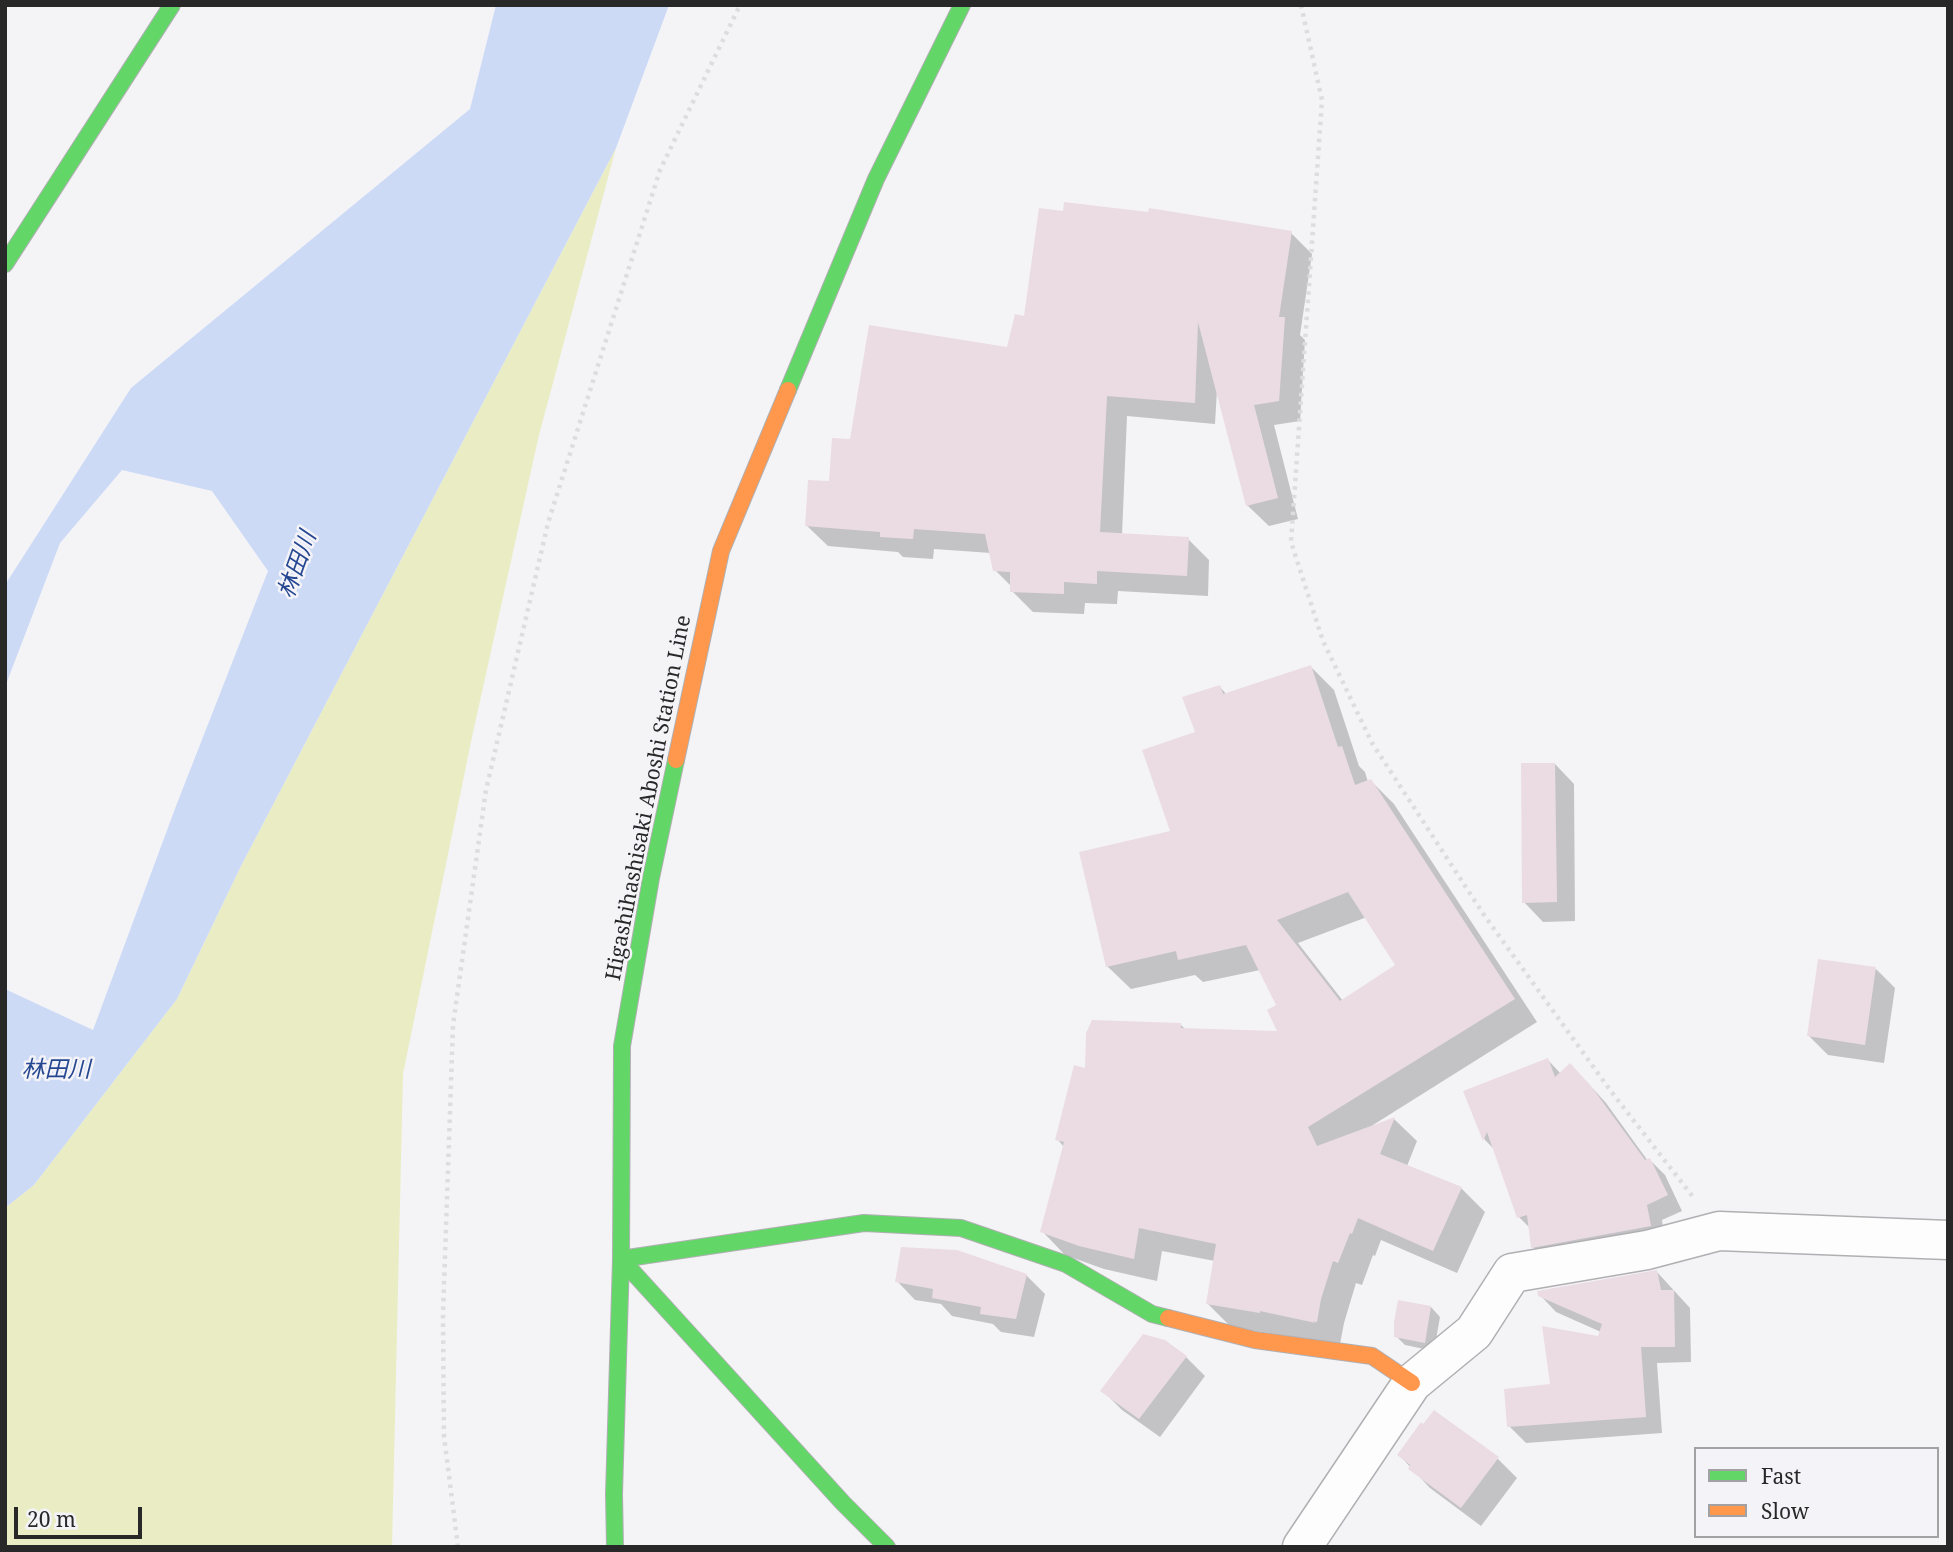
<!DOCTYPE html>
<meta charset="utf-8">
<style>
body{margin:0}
#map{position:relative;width:1953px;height:1552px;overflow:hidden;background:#f4f4f7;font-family:"Noto Serif",serif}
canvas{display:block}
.frame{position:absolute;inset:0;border:7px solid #282829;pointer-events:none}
.legend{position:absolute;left:1694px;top:1447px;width:245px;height:91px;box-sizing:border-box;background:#f3f3f8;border:2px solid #a2a2a5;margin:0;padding:9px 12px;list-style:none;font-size:21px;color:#282829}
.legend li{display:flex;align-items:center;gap:14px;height:35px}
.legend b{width:35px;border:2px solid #a2a2a5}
.scale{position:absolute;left:14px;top:1507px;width:128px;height:32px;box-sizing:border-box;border:4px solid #282829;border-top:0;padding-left:9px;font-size:21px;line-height:24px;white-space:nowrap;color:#282829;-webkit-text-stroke:5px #f3f3f8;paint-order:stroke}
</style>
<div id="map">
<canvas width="1953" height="1552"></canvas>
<div class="frame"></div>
<ul class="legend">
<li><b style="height:9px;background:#63d668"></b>Fast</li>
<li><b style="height:9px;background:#ff974d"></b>Slow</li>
</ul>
<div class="scale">20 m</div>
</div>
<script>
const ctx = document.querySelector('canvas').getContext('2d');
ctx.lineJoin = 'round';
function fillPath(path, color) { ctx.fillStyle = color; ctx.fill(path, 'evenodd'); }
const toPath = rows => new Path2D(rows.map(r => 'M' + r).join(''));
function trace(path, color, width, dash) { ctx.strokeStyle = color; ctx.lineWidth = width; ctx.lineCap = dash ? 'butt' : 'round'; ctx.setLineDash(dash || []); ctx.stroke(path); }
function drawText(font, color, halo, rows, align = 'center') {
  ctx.font = font + ' "Noto Serif","Noto Sans JP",serif'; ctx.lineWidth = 5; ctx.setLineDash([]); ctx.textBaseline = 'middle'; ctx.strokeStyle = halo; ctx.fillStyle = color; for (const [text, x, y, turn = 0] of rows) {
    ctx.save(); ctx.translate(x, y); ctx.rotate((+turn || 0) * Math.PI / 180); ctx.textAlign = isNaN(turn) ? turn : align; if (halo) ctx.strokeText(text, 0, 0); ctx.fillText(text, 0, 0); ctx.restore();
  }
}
fillPath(toPath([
 [616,148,539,435,472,737,403,1074,392,1547,5,1547,5,1208,34,1185,177,999,241,866]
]), '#eaedc4');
fillPath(toPath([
 [496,5,669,5,616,148,241,866,177,999,34,1185,5,1208,5,989,93,1030,176,806,268,571,212,491,122,470,60,543,5,687,5,585,131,388,470,109]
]), '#ccdaf6');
fillPath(toPath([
 [1291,233,1312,254,1300,335,1305,340,1300,421,1274,425,1298,519,1269,526,1247,505,1217,390,1215,424,1127,416,1122,535,1188,539,1209,560,1208,596,1118,591,1117,604,1085,603,1084,614,1033,612,1012,591,1012,587,995,570,991,553,934,549,933,559,903,557,898,552,828,546,806,525,852,441,1009,349,1026,318],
 [1311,667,1334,690,1359,766,1365,772,1368,782,1371,781,1394,804,1537,1022,1373,1125,1374,1126,1394,1119,1417,1141,1407,1166,1461,1188,1485,1212,1457,1273,1381,1240,1375,1256,1373,1255,1362,1285,1356,1283,1344,1323,1340,1344,1231,1327,1208,1304,1215,1261,1162,1251,1157,1281,1104,1269,1065,1255,1042,1231,1064,1147,1057,1139,1087,1070,1180,1024,1186,1030,1280,1033,1279,1006,1260,970,1203,982,1195,975,1131,989,1107,966,1172,833,1197,733,1220,687,1227,695],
 [1367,917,1398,966,1343,1001,1298,943],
 [1555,764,1574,784,1575,921,1543,922,1524,902],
 [1876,969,1895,988,1884,1063,1828,1055,1809,1036],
 [1548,1060,1561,1074,1586,1081,1606,1103,1648,1161,1650,1160,1665,1175,1682,1211,1662,1220,1665,1242,1549,1262,1533,1247,1531,1229,1519,1217,1495,1150,1485,1140,1465,1092],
 [1657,1272,1690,1308,1691,1362,1657,1363,1662,1433,1526,1443,1509,1426,1600,1338,1601,1332,1556,1312,1540,1295],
 [1026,1275,1045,1294,1034,1337,1001,1332,993,1324,952,1316,941,1304,915,1300,897,1281],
 [1431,1307,1440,1317,1434,1351,1405,1345,1396,1336],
 [1186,1357,1205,1376,1160,1437,1122,1410,1103,1391],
 [1434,1412,1498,1459,1517,1478,1481,1526,1430,1488,1399,1455]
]), '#0003');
fillPath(toPath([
 [1064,202,1148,212,1149,208,1292,231,1279,317,1285,317,1279,401,1254,405,1278,498,1246,506,1198,322,1195,403,1107,396,1100,532,1189,537,1187,576,1097,571,1097,584,1064,582,1064,594,1010,592,1010,572,993,571,985,534,914,529,913,539,880,537,880,532,805,526,808,480,829,481,832,438,850,439,869,325,1007,347,1015,314,1024,316,1039,208,1063,211],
 [1311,665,1338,747,1342,746,1355,785,1371,779,1515,999,1308,1127,1317,1146,1395,1117,1380,1154,1462,1187,1433,1251,1358,1218,1352,1234,1350,1233,1338,1263,1333,1261,1321,1299,1317,1322,1313,1321,1316,1323,1260,1311,1260,1313,1206,1304,1216,1244,1139,1228,1134,1259,1079,1246,1040,1232,1064,1142,1055,1140,1074,1065,1085,1068,1086,1033,1092,1020,1181,1023,1181,1028,1277,1031,1267,1010,1276,1005,1246,945,1178,960,1176,951,1106,967,1079,852,1170,831,1142,750,1195,732,1182,697,1220,685,1223,694],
 [1348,892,1395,965,1340,1001,1277,920],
 [1521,763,1555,763,1557,902,1522,903],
 [1818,959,1876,967,1865,1045,1807,1036],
 [1548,1058,1555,1077,1570,1063,1591,1086,1645,1160,1650,1158,1668,1195,1647,1205,1651,1226,1531,1248,1527,1215,1517,1218,1487,1132,1483,1141,1463,1091],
 [901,1247,957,1250,1027,1274,1016,1319,980,1314,981,1307,932,1298,933,1289,895,1282],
 [1657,1270,1661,1290,1674,1290,1675,1347,1641,1347,1646,1417,1507,1427,1504,1389,1550,1384,1542,1326,1598,1336,1602,1324,1538,1296,1537,1291],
 [1398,1300,1431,1306,1425,1343,1394,1337,1394,1322],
 [1143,1334,1165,1340,1187,1356,1139,1419,1100,1391],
 [1434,1410,1499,1457,1461,1508,1408,1469,1410,1465,1397,1455,1421,1422,1423,1424]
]), '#ebdce3');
const street = toPath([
 [1302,1547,1412,1383,1474,1332,1512,1273,1647,1250,1719,1231,1948,1240]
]);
const fast = toPath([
 [5,264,172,5],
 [788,390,876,179,962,5],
 [621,1259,864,1223,961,1228,1066,1264,1152,1314,1168,1318],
 [621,1259,843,1503,887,1547],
 [615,1547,614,1494,621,1259,622,1046,651,878,676,760]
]);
const slow = toPath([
 [676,760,721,551,788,390],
 [1168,1318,1255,1340,1372,1356,1412,1383]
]);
trace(street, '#b0b0b3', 41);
trace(fast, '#b0b0b3', 18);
trace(slow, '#b0b0b3', 18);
trace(toPath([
 [1301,5,1322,100,1291,542,1323,641,1372,743,1484,915,1610,1090,1693,1197],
 [458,1547,444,1436,443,1314,453,1025,486,790,548,523,660,170,740,5]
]), '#ddddde', 4.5, [3.5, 5]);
trace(street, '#fdfdfe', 38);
trace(fast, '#63d668', 16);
trace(slow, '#ff974d', 16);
drawText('21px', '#282829', '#f3f3f8', [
 ["Higashihashisaki Aboshi Station Line",649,798,-79]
]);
drawText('italic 23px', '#254791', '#f3f3f8', [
 ["林田川",298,565,-70],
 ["林田川",56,1070]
]);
</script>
